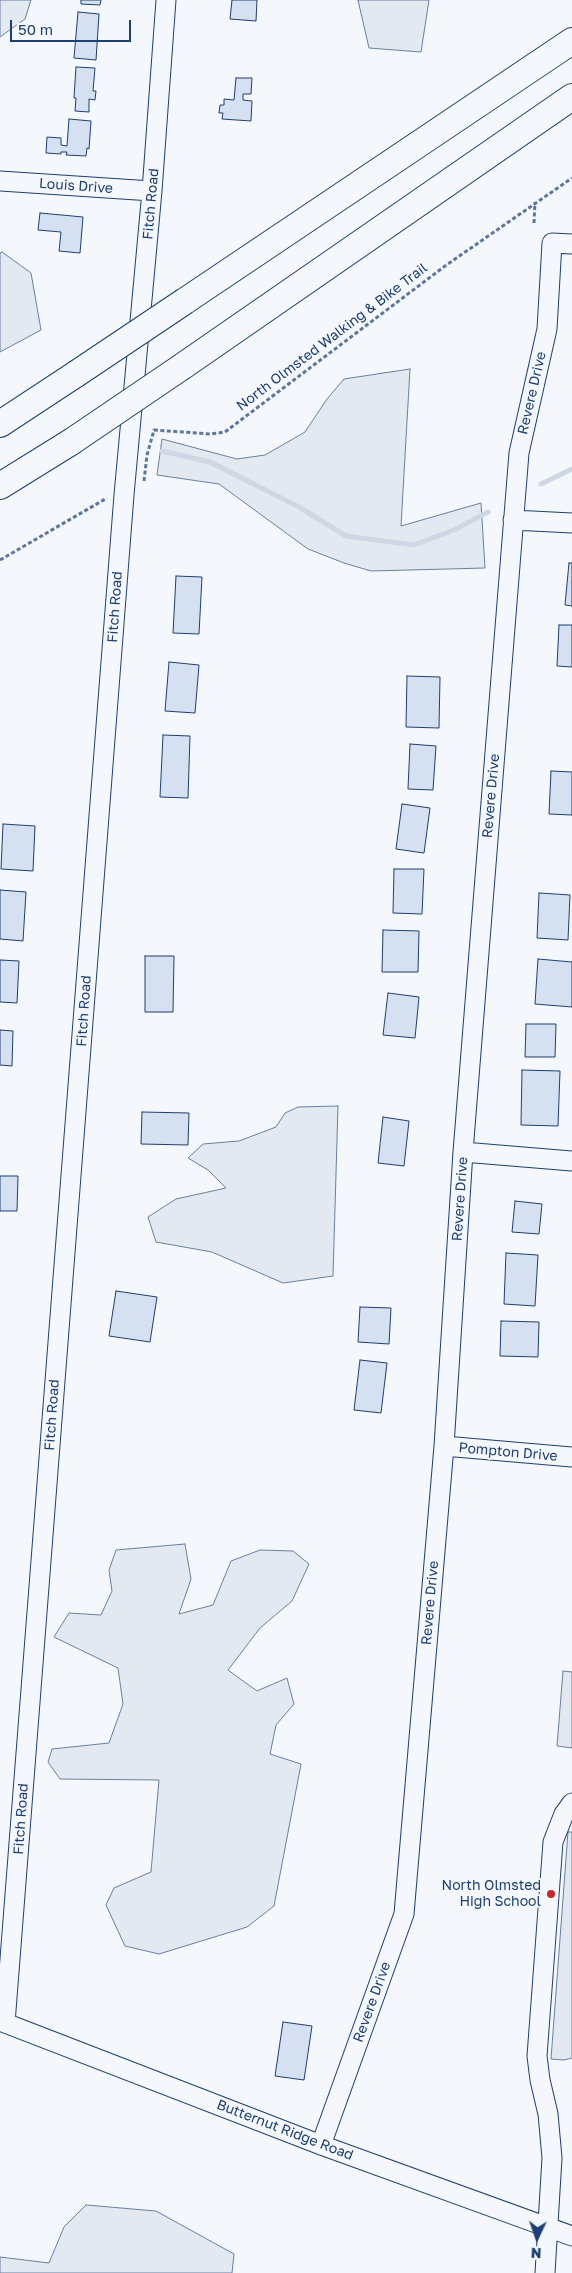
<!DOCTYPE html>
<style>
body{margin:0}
#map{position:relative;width:572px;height:2273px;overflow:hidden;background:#f4f7fb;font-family:"Golos Text",sans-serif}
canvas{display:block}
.north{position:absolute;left:512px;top:2213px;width:50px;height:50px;-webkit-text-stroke:4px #f4f7fb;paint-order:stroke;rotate:183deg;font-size:14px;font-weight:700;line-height:20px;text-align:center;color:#1d3f73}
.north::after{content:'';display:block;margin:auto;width:18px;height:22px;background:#1d3f73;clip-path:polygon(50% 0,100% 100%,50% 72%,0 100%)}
.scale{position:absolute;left:10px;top:20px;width:121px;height:22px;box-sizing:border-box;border:2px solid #1d3f73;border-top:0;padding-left:6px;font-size:15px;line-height:18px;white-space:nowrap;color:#1d3f73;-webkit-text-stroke:4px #f4f7fb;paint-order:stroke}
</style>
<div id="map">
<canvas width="572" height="2273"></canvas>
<div class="north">N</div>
<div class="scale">50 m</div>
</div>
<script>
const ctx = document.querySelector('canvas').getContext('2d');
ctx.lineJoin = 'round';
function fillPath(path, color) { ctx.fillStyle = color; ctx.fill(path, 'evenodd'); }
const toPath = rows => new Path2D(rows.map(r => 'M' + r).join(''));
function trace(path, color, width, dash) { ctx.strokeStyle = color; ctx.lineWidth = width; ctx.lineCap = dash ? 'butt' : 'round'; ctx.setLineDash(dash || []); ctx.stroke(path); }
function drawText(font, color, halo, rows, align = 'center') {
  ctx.font = font + ' "Golos Text",sans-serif'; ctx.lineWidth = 4; ctx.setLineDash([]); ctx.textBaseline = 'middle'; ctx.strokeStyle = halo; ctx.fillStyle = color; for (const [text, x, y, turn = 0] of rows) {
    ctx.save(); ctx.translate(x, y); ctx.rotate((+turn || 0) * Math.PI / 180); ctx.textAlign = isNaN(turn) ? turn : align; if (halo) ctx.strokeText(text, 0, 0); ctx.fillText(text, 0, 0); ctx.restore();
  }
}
const green = toPath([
 [0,0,31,0,25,19,0,37,0,0],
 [358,0,429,0,421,52,369,48,358,0],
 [2,252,31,273,41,330,0,352,0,253,2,252],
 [410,369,401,526,481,503,485,568,371,571,344,563,308,549,219,484,157,475,162,439,237,459,265,455,305,432,327,399,344,379,410,369],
 [338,1106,333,1276,283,1283,212,1252,156,1242,148,1217,176,1199,226,1188,208,1170,188,1158,203,1144,239,1141,276,1127,285,1113,298,1107,338,1106],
 [185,1544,191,1579,179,1614,213,1605,231,1561,260,1550,293,1551,309,1564,292,1601,260,1628,228,1670,257,1691,287,1678,294,1704,276,1725,270,1754,301,1764,274,1906,247,1927,159,1954,125,1946,106,1905,114,1888,151,1872,159,1780,60,1779,48,1762,52,1749,109,1743,123,1704,118,1668,54,1637,69,1613,101,1615,112,1591,109,1570,116,1550,185,1544],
 [86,2205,156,2211,234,2254,232,2273,0,2273,0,2257,49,2263,64,2227,86,2205]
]);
fillPath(green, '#e3e9f0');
trace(green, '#687fa3', 1);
const parking = toPath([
 [563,1671,572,1672,572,1748,557,1746,563,1671],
 [568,1832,572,1832,572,2058,564,2060,551,2059,568,1832]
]);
fillPath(parking, '#e3e8f0');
trace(parking, '#687fa3', 1);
trace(toPath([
 [162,451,210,462,299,507,346,536,414,545,454,530,488,512],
 [541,484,572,469]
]), '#cfd7e4', 5);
const building = toPath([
 [81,0,101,0,100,5,81,4,81,0],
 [232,0,257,0,256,21,230,19,232,0],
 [78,12,99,14,96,60,74,58,78,12],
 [76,67,95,68,93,91,96,91,95,100,89,99,89,112,75,111,76,98,74,98,76,67],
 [236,78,252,78,251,94,243,94,243,100,252,101,251,121,222,119,223,113,219,113,220,105,224,105,224,99,234,100,236,78],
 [69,119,91,121,89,149,87,148,86,156,66,155,67,152,61,152,61,154,46,153,47,137,61,138,61,145,67,146,69,119],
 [40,213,83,217,80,253,59,251,61,232,38,230,40,213],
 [569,563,572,563,572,606,565,605,569,563],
 [176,576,202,577,199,634,173,633,176,576],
 [559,625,572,625,572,667,557,666,559,625],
 [169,662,199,665,195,713,165,711,169,662],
 [407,676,440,677,439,728,406,727,407,676],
 [163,735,190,736,188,798,160,797,163,735],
 [410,744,436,746,433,790,408,789,410,744],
 [551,771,572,772,572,815,549,814,551,771],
 [402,804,430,808,424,853,396,849,402,804],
 [3,824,35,826,33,871,1,869,3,824],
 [394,869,424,869,422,914,393,913,394,869],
 [0,890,26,892,23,941,0,939,0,890],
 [539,893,570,895,568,940,537,938,539,893],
 [383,930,419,931,418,972,382,972,383,930],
 [145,956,174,956,173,1012,145,1012,145,956],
 [538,959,572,962,572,1007,535,1004,538,959],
 [0,960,19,961,17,1003,0,1002,0,960],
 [388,993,419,997,415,1038,383,1035,388,993],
 [526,1024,556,1024,555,1057,525,1057,526,1024],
 [0,1030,13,1031,12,1066,0,1065,0,1030],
 [522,1070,560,1071,558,1126,521,1125,522,1070],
 [142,1112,189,1113,188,1145,141,1144,142,1112],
 [383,1117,409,1121,404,1166,378,1163,383,1117],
 [0,1176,18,1176,17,1211,0,1211,0,1176],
 [515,1201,542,1204,539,1234,512,1232,515,1201],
 [506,1253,538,1255,535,1306,504,1304,506,1253],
 [116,1291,157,1297,150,1342,109,1336,116,1291],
 [360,1307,391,1308,389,1344,358,1342,360,1307],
 [501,1321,539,1322,538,1357,500,1356,501,1321],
 [360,1360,387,1363,381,1413,354,1410,360,1360],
 [283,2022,312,2026,304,2080,275,2076,283,2022]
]);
fillPath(building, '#d5e0f0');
trace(building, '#1d3f73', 1);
const minor = toPath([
 [0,181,152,191],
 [513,520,572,523],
 [463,1152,572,1161],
 [444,1446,572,1457],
 [0,2021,321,2145,572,2236],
 [5,2023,124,495,152,191,166,0],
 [321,2145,404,1914,444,1446,463,1152,519,453,547,329,552,243,572,244],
 [545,2273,552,2158,548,2114,540,2080,537,2056,553,1842,564,1814,572,1803]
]);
const highway = toPath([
 [185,301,572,41],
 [183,366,572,97],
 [0,424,76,374],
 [0,486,71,442]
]);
trace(minor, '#1d3f73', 21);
trace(highway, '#1d3f73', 28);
trace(toPath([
 [534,223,535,202],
 [144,481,147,455,154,430,211,434,225,432,445,266,572,178],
 [0,560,107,498]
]), '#5e769c', 3, [4, 2.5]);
trace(minor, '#f4f7fb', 19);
trace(highway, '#f4f7fb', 26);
const highwayBridge = toPath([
 [76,374,185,301],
 [71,442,183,366]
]);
trace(highwayBridge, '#1d3f73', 28, []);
trace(highwayBridge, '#f4f7fb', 26);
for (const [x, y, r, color] of [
 [551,1894,5,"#c62828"]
]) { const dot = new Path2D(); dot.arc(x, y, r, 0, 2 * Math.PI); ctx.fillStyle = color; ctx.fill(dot); trace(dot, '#f4f7fb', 2); }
drawText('14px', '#1d3f73', '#f4f7fb', [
 ["Louis Drive",76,186,4],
 ["Fitch Road",151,204,-85],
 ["North Olmsted Walking & Bike Trail",332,337,-37],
 ["Revere Drive",532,393,-77],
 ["Fitch Road",115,607,-86],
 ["Revere Drive",491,796,-85],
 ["Fitch Road",84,1011,-86],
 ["Revere Drive",460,1199,-86],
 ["Fitch Road",52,1415,-86],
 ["Pompton Drive",508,1452,5],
 ["Revere Drive",430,1603,-85],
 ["Fitch Road",21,1819,-86],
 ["Revere Drive",372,2002,-70],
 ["Butternut Ridge Road",285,2130,21]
]);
drawText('14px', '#1d3f73', '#f4f7fb', [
 ["North Olmsted",541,1886],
 ["High School",541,1902]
], 'right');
</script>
